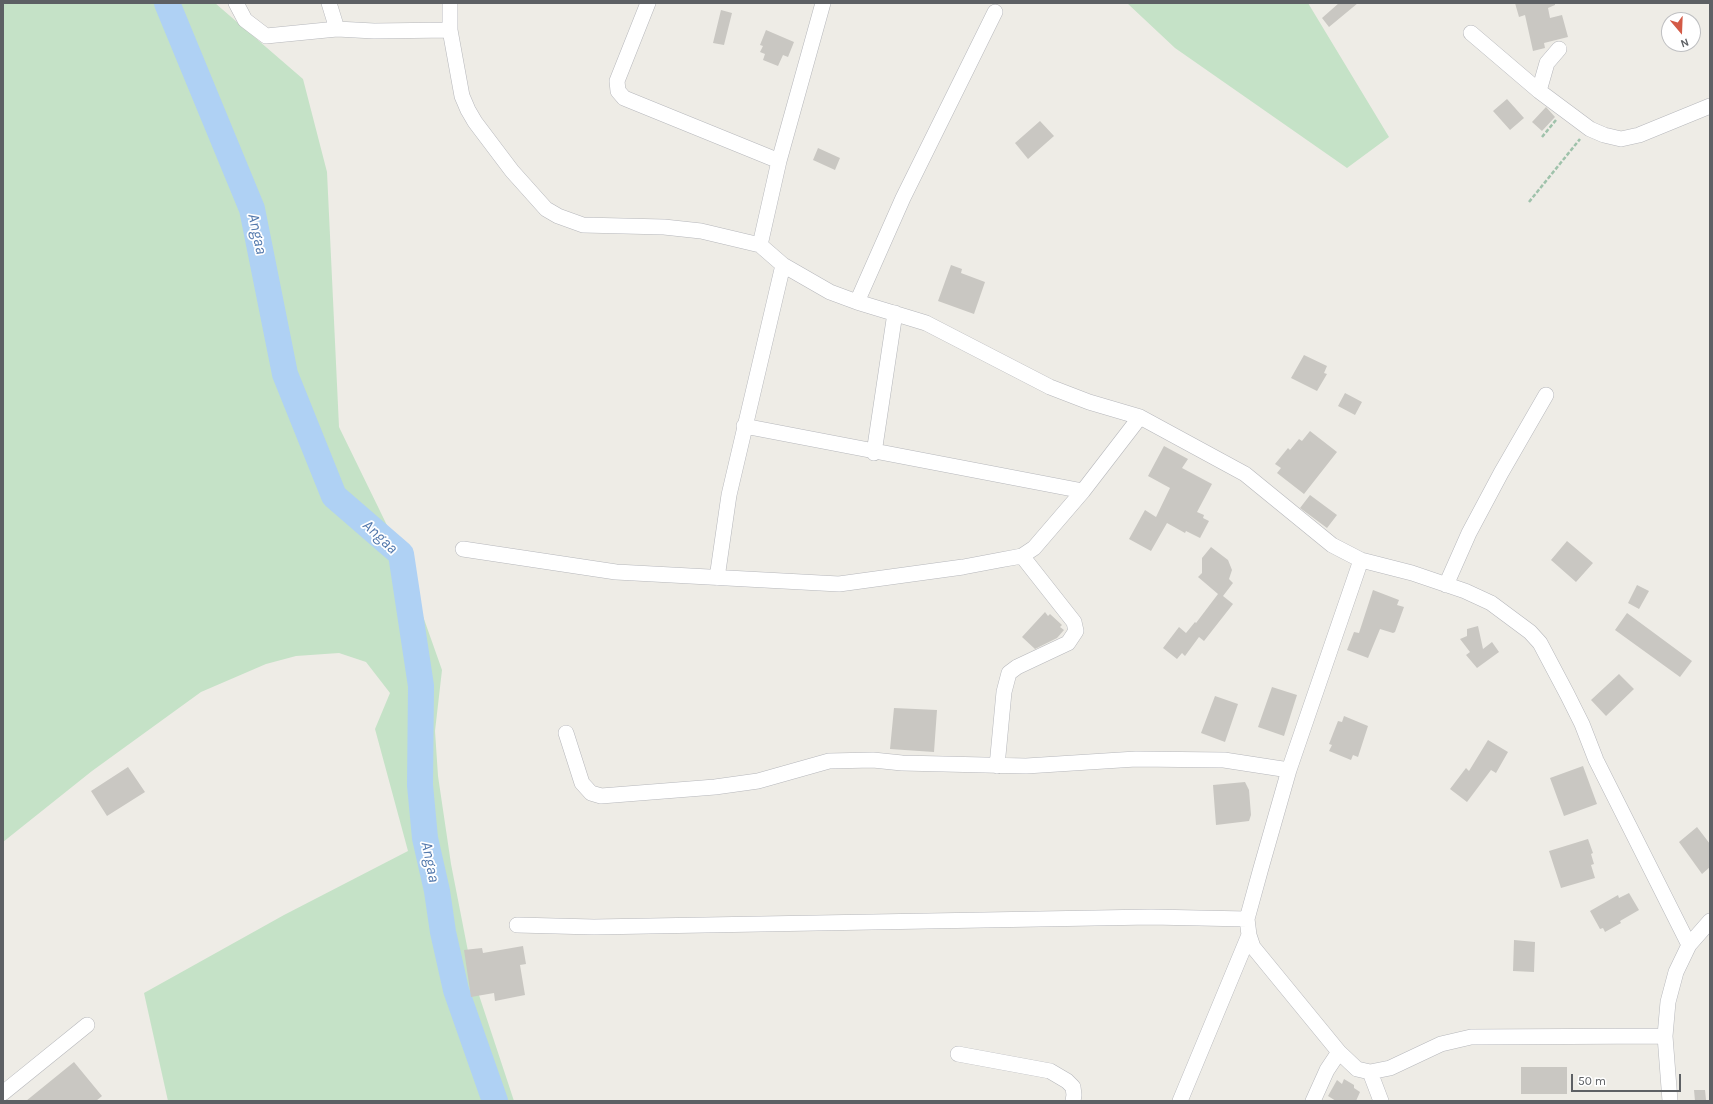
<!DOCTYPE html>
<style>
body{margin:0}
#map{position:relative;width:1713px;height:1104px;overflow:hidden;background:#eeece6;font-family:Karla,sans-serif}
canvas{display:block}
.frame{position:absolute;inset:0;border:4px solid #5d6064;pointer-events:none}
.north{position:absolute;left:1661px;top:12px;width:40px;height:40px;box-sizing:border-box;background:#fff;border:1px solid #bebfc1;border-radius:50%;rotate:161deg;font-size:11px;font-weight:700;line-height:16px;text-align:center;color:#5d6064}
.north::after{content:'';display:block;margin:auto;width:14px;height:18px;background:#d35a46;clip-path:polygon(50% 0,100% 100%,50% 72%,0 100%)}
.scale{position:absolute;left:1571px;top:1074px;width:110px;height:18px;box-sizing:border-box;border:2px solid #5d6064;border-top:0;padding-left:5px;font-size:12px;line-height:14px;white-space:nowrap;color:#5d6064;-webkit-text-stroke:3px #fff;paint-order:stroke}
</style>
<div id="map">
<canvas width="1713" height="1104"></canvas>
<div class="frame"></div>
<div class="north">N</div>
<div class="scale">50 m</div>
</div>
<script>
const ctx = document.querySelector('canvas').getContext('2d');
ctx.lineJoin = 'round';
function fillPath(path, color) { ctx.fillStyle = color; ctx.fill(path, 'evenodd'); }
const toPath = rows => new Path2D(rows.map(r => 'M' + r).join(''));
function trace(path, color, width, dash) { ctx.strokeStyle = color; ctx.lineWidth = width; ctx.lineCap = dash ? 'butt' : 'round'; ctx.setLineDash(dash || []); ctx.stroke(path); }
function drawText(font, color, halo, rows, align = 'center') {
  ctx.font = font + ' Karla,sans-serif'; ctx.lineWidth = 3.5; ctx.setLineDash([]); ctx.textBaseline = 'middle'; ctx.strokeStyle = halo; ctx.fillStyle = color; for (const [text, x, y, turn = 0] of rows) {
    ctx.save(); ctx.translate(x, y); ctx.rotate((+turn || 0) * Math.PI / 180); ctx.textAlign = isNaN(turn) ? turn : align; if (halo) ctx.strokeText(text, 0, 0); ctx.fillText(text, 0, 0); ctx.restore();
  }
}
fillPath(toPath([
 [3,3,215,3,303,79,327,172,339,427,401,554,442,670,435,731,438,776,451,864,473,977,514,1101,168,1101,144,993,284,915,408,851,375,729,390,693,366,662,339,653,296,656,266,664,201,692,92,771,3,842],
 [1127,3,1308,3,1389,137,1347,168,1175,48]
]), '#c5e2c7');
trace(toPath([
 [167,3,252,209,285,374,334,496,401,554,421,686,420,785,425,838,437,891,443,932,456,990,495,1101]
]), '#afd1f4', 26);
fillPath(toPath([
 [1339,3,1358,3,1329,27,1322,18],
 [1515,3,1555,3,1555,5,1548,8,1550,18,1562,15,1568,37,1544,43,1545,48,1533,51,1525,15,1519,17],
 [721,10,732,13,724,45,713,43],
 [766,30,794,42,788,57,783,55,778,66,763,60,765,54,760,52,763,46,760,45],
 [1507,99,1524,118,1510,130,1493,111],
 [1546,107,1555,117,1542,131,1532,122],
 [1040,121,1054,136,1028,159,1015,143],
 [818,148,840,158,835,170,813,160],
 [951,265,962,269,961,273,985,282,974,314,938,301],
 [1304,355,1327,366,1324,373,1327,374,1317,391,1291,378],
 [1345,393,1362,402,1355,415,1338,406],
 [1310,431,1337,452,1304,494,1277,473,1281,468,1275,464,1288,448,1290,450,1299,439,1302,441],
 [1164,446,1188,459,1182,468,1212,484,1197,512,1204,515,1203,518,1209,521,1200,538,1186,531,1185,533,1167,523,1151,551,1129,539,1145,510,1156,517,1170,488,1148,476],
 [1310,495,1337,515,1327,528,1300,508],
 [1567,541,1593,563,1576,582,1551,560],
 [1211,547,1228,560,1232,570,1229,579,1233,583,1223,596,1233,604,1204,641,1199,637,1185,656,1182,653,1177,659,1163,648,1179,627,1186,633,1195,622,1196,623,1218,594,1198,577,1202,573,1202,558],
 [1637,585,1649,591,1639,609,1628,603],
 [1373,590,1399,600,1397,605,1404,607,1395,632,1393,633,1380,629,1368,658,1347,650,1354,632,1359,633],
 [1045,612,1048,616,1050,614,1062,625,1060,627,1064,630,1057,638,1035,649,1022,637],
 [1627,613,1692,661,1680,677,1615,630],
 [1478,626,1483,649,1492,642,1499,652,1477,668,1466,655,1470,652,1460,639,1467,636,1467,629],
 [1619,674,1634,689,1606,716,1591,700],
 [1272,687,1297,695,1284,736,1258,727],
 [1215,696,1238,704,1225,742,1201,733],
 [894,708,937,710,934,752,890,749],
 [1344,716,1368,726,1358,757,1353,755,1351,760,1329,751,1332,745,1329,744,1338,721,1342,722],
 [1488,740,1508,752,1496,773,1491,770,1467,802,1450,789,1466,768,1469,771],
 [1583,766,1597,804,1564,816,1550,778],
 [128,767,145,792,107,816,91,791],
 [1245,782,1249,790,1251,815,1249,821,1216,825,1213,785],
 [1697,827,1710,844,1710,867,1702,874,1679,842],
 [1588,839,1593,853,1591,854,1594,864,1591,865,1595,878,1561,888,1549,851],
 [1629,893,1639,910,1620,921,1621,923,1605,932,1603,928,1600,929,1590,911,1618,895,1619,898],
 [1514,940,1535,942,1534,972,1513,971],
 [523,946,526,964,520,965,525,995,495,1001,494,993,471,997,464,950,482,948,483,953],
 [74,1062,102,1096,96,1101,26,1101],
 [1521,1067,1567,1067,1567,1094,1521,1094],
 [1344,1079,1354,1085,1354,1088,1360,1092,1356,1101,1336,1101,1328,1096,1337,1080,1342,1084],
 [1694,1090,1705,1090,1706,1100,1695,1101]
]), '#c9c7c2');
const minor = toPath([
 [236,3,245,20,266,36,337,29,374,31,450,30],
 [329,3,337,29],
 [450,3,450,30,462,96,468,110,475,122,512,171,546,209,558,216,583,225,664,227,701,231,760,245,783,265,830,292,857,302,926,323,1050,387,1089,402,1140,417,1245,474,1332,545,1361,560,1412,573,1465,591,1491,603,1530,632,1540,643,1567,694,1582,724,1596,760,1689,945],
 [648,3,617,81,618,91,624,98,779,161],
 [1471,33,1539,91,1590,129,1604,135,1621,139,1639,135,1710,106],
 [1539,91,1547,63,1559,49],
 [760,245,779,161,823,3],
 [857,302,903,198,995,12],
 [744,426,1083,491],
 [874,453,895,313],
 [463,549,616,572,839,584,963,567,1000,560,1022,556,1034,548,1083,491,1140,417],
 [1361,560,1289,770,1261,868,1247,919,1249,935,1253,947,1339,1052,1357,1069,1370,1072,1390,1068,1441,1044,1471,1037,1665,1036],
 [717,578,729,495,783,265],
 [1446,585,1469,533,1501,473,1546,395],
 [566,733,582,783,591,793,601,796,715,787,758,781,829,761,873,760,902,763,1026,766,1136,759,1224,760,1289,770],
 [997,766,1004,692,1009,673,1017,667,1068,643,1076,631,1074,622,1022,556],
 [517,925,594,927,1151,917,1247,919],
 [958,1054,1050,1071,1067,1081,1073,1087,1074,1095,1073,1101],
 [1370,1072,1381,1101],
 [3,1093,87,1025],
 [1180,1101,1249,935],
 [1313,1101,1327,1070,1339,1052],
 [1670,1101,1665,1036,1668,1002,1676,972,1689,945,1710,921]
]);
trace(minor, '#b6b7bb', 16);
trace(toPath([
 [1542,137,1556,120],
 [1529,202,1580,139]
]), '#9fc2ab', 2.5, [4, 2]);
trace(minor, '#fff', 15);
drawText('italic 16px', '#5278ac', '#fff', [
 ["Angaa",257,234,78],
 ["Angaa",380,537,43],
 ["Angaa",430,862,79]
]);
</script>
